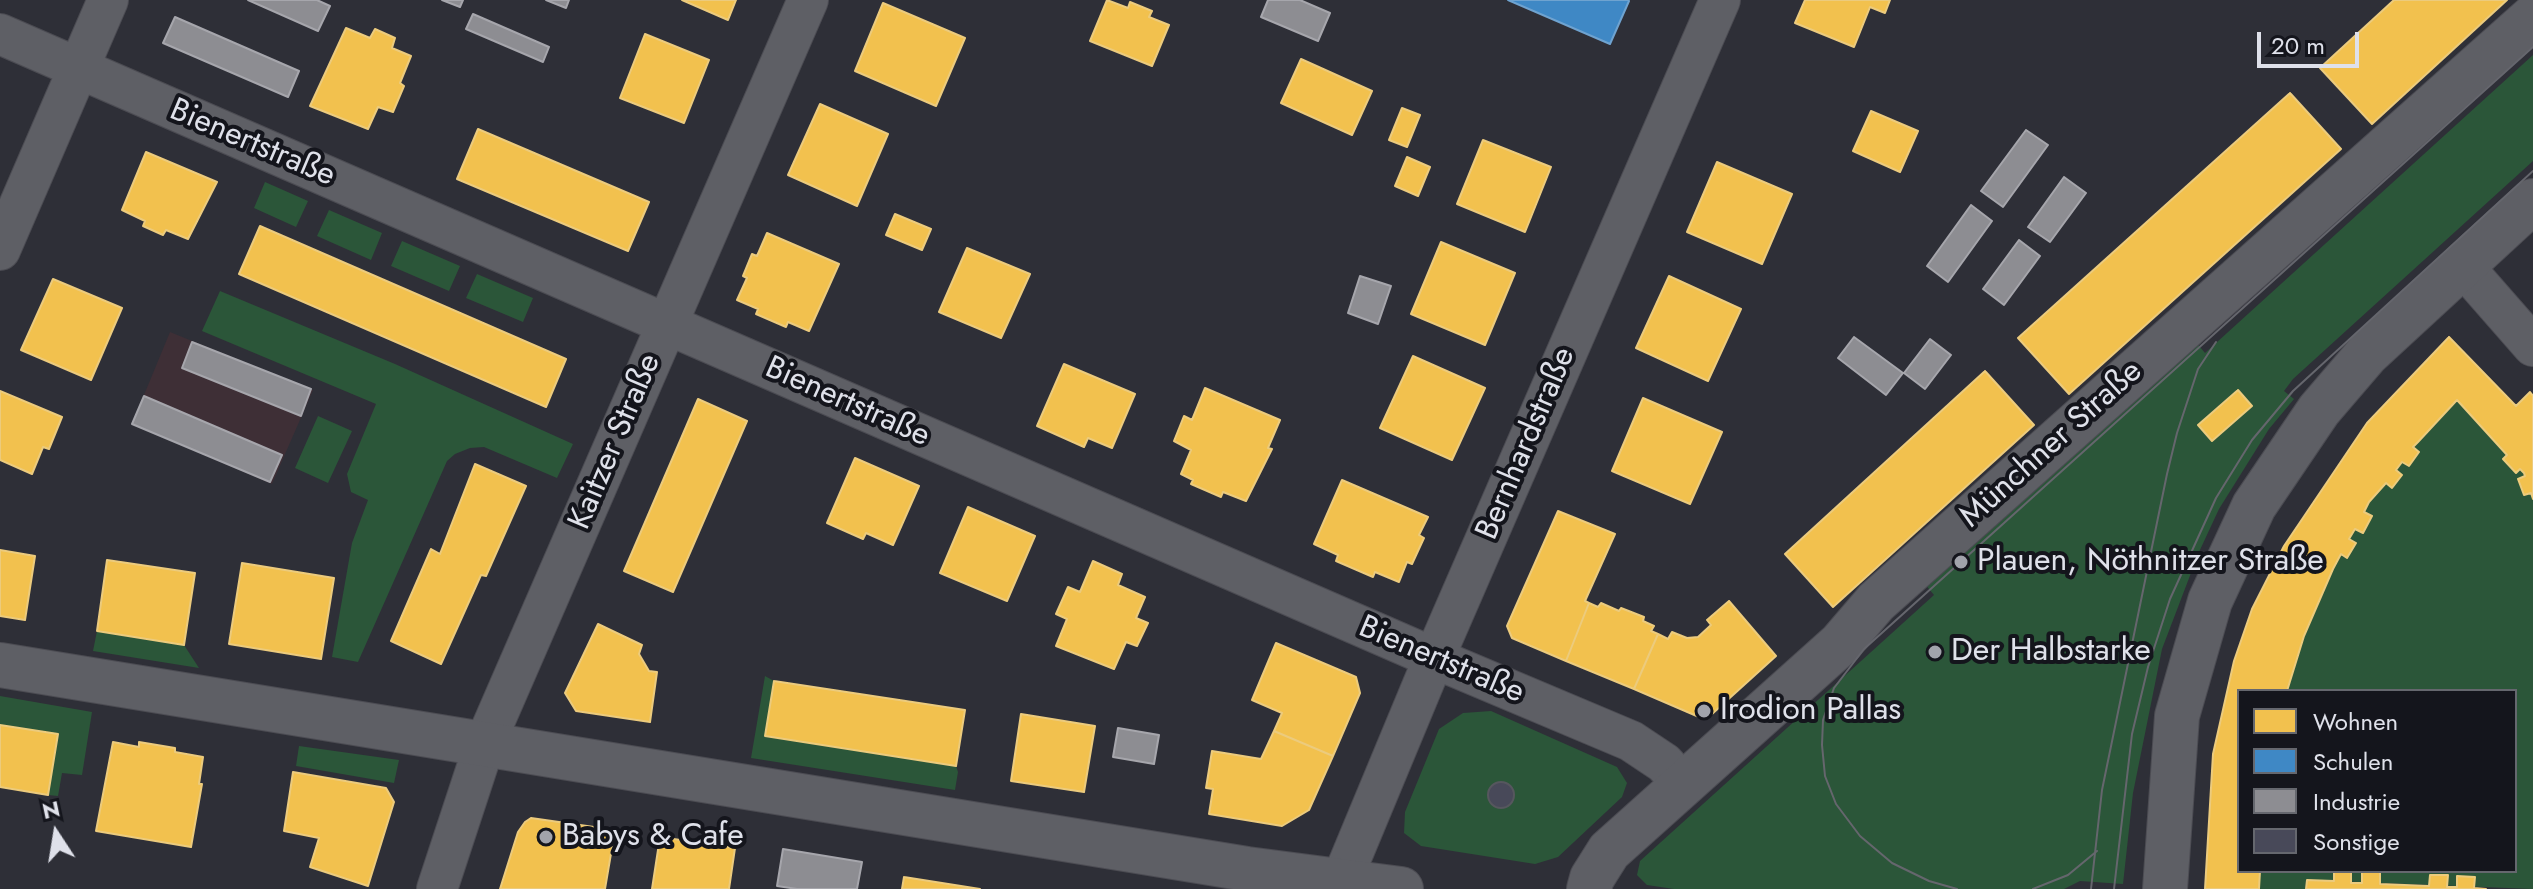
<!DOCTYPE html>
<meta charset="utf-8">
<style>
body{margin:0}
#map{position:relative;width:2533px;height:889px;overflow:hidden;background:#2e2f37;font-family:Jost,sans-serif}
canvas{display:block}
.legend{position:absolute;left:2237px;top:689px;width:280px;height:184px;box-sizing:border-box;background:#14151c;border:2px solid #65676e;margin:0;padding:10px 14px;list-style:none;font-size:24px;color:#dfe1ea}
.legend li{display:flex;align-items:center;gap:16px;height:40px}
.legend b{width:40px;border:2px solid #65676e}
.north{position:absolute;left:16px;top:793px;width:80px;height:80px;-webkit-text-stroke:6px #14151c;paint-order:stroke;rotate:348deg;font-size:22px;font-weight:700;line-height:32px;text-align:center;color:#dfe1ea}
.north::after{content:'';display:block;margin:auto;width:28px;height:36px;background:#dfe1ea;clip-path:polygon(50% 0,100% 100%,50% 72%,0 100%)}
.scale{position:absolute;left:2257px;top:32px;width:102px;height:36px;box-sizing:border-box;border:4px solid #dfe1ea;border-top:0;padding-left:10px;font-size:24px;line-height:28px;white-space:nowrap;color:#dfe1ea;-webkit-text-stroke:6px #14151c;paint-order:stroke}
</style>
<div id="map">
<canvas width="2533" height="889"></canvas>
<ul class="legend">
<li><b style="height:22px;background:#f2c14e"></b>Wohnen</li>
<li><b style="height:22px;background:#3f88c5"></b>Schulen</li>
<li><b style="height:22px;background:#8d8d92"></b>Industrie</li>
<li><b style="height:22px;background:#484959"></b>Sonstige</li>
</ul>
<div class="north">N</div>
<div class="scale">20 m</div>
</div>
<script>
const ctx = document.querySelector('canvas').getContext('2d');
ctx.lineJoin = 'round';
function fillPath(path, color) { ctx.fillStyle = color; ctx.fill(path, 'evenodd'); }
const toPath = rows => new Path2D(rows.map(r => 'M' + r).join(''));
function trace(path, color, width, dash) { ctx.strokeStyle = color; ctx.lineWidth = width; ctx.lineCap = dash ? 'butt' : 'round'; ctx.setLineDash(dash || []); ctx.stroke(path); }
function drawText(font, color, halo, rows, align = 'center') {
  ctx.font = font + ' Jost,sans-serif'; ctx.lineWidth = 8; ctx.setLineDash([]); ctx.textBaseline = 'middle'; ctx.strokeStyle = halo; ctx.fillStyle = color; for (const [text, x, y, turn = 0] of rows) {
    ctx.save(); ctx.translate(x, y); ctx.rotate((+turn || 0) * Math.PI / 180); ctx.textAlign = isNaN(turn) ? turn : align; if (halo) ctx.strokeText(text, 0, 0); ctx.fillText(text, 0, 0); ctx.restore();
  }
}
fillPath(toPath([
 [170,332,313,390,272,484,132,424]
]), '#3e2f36');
fillPath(toPath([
 [2533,55,2533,161,2293,379,2284,391,2294,399,2269,429,2219,509,2199,552,2162,649,2133,793,2123,884,2080,881,2064,889,1674,889,1647,885,1637,875,1640,861,1934,595,1924,583,2195,341,2205,353],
 [265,182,308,201,296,227,254,208],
 [329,210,382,233,371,260,317,236],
 [402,241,460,266,449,291,391,266],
 [477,274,533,298,523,322,466,298],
 [220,291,395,364,573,444,557,478,484,447,470,448,455,454,447,461,358,662,332,657,352,543,368,500,351,492,347,474,376,404,202,331],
 [2457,400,2524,473,2533,499,2533,889,2307,880,2306,889,2259,889,2260,871,2515,871,2515,691,2287,691,2304,636,2333,569,2369,502,2418,442],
 [318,416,352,431,328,483,295,468],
 [97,631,184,645,199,668,93,651],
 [765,676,774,681,765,736,956,766,958,772,955,790,751,758],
 [0,696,92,712,82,775,62,773,58,796,48,795,0,725],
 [1491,711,1617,767,1627,783,1622,797,1558,857,1535,864,1421,846,1404,833,1405,812,1439,729,1463,713],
 [299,746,399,760,394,783,296,766]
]), '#2b5639');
const homes = toPath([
 [682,0,736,0,728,20,682,0],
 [1107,0,1128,8,1130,2,1152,11,1149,17,1169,25,1152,66,1090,41,1107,0],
 [1805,0,1890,0,1885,13,1870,7,1854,47,1795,23,1805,0],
 [2394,0,2507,0,2372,124,2320,68,2394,0],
 [883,3,965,38,936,106,855,71,883,3],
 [346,28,370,38,375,29,395,38,392,48,411,56,400,83,404,86,393,112,378,107,368,129,310,106,346,28],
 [645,34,709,60,684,123,620,98,645,34],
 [1301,59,1372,91,1352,135,1281,103,1301,59],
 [2290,93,2341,149,2069,394,2018,338,2290,93],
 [820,104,888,134,857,206,788,175,820,104],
 [1402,108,1420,115,1407,147,1389,140,1402,108],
 [1871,111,1918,131,1900,172,1853,151,1871,111],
 [478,129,649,202,628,251,457,179,478,129],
 [1483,140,1551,167,1525,232,1457,204,1483,140],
 [146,152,217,182,188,239,166,230,163,235,143,226,145,221,122,210,146,152],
 [1407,157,1430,167,1418,196,1395,186,1407,157],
 [1717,162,1792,194,1762,264,1687,232,1717,162],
 [895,214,931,229,922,250,886,235,895,214],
 [260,226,566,359,546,407,239,274,260,226],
 [767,233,839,264,809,331,788,322,786,327,756,314,758,309,737,300,747,278,743,276,752,254,757,256,767,233],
 [1441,242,1515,273,1485,345,1411,314,1441,242],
 [967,248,1030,274,1001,338,939,312,967,248],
 [1669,276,1741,309,1708,381,1636,348,1669,276],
 [53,279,122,308,91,380,21,350,53,279],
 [2449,337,2516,406,2530,392,2533,396,2533,499,2531,493,2524,495,2518,479,2525,476,2524,473,2520,469,2516,473,2503,459,2507,455,2457,400,2418,442,2413,447,2419,452,2409,466,2402,462,2396,470,2402,475,2392,488,2386,483,2369,502,2364,512,2372,516,2363,533,2355,529,2349,539,2356,543,2347,558,2341,554,2333,569,2304,636,2287,691,2239,691,2239,871,2260,871,2259,889,2205,889,2213,754,2234,661,2252,609,2284,546,2367,423,2449,337],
 [1413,356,1485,388,1452,460,1380,428,1413,356],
 [1064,364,1135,394,1112,448,1088,438,1084,447,1037,426,1064,364],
 [1985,371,2034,425,1833,607,1785,554,1985,371],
 [1205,388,1280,420,1268,448,1272,449,1246,501,1223,492,1221,497,1191,484,1193,480,1181,474,1191,450,1174,441,1184,416,1192,420,1205,388],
 [2238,390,2252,406,2212,441,2198,425,2238,390],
 [0,391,62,417,49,449,43,447,32,474,0,460,0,391],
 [1643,398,1722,432,1690,504,1612,471,1643,398],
 [698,399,747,421,673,592,624,571,698,399],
 [855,458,919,486,893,545,866,533,863,539,827,523,855,458],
 [475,464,526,486,486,576,481,575,441,664,391,641,431,549,440,554,475,464],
 [1342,480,1428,517,1419,535,1424,538,1412,564,1407,562,1399,582,1375,572,1373,577,1336,561,1338,555,1314,544,1342,480],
 [968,507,1035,536,1007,601,940,573,968,507],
 [1558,511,1615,534,1585,601,1589,603,1566,661,1512,638,1507,626,1558,511],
 [0,550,35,556,25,620,0,616,0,550],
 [107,560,195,573,184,645,97,631,107,560],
 [1093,561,1122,574,1118,585,1145,597,1136,618,1148,623,1137,646,1126,642,1114,669,1056,646,1067,619,1056,614,1068,587,1080,592,1093,561],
 [242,563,334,578,321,659,229,644,242,563],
 [1729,601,1776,656,1712,714,1699,717,1634,689,1658,634,1668,639,1672,632,1687,638,1698,637,1711,625,1707,620,1729,601],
 [1589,603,1598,607,1601,603,1619,611,1621,608,1644,617,1643,621,1654,626,1651,631,1658,634,1634,689,1566,661,1589,603],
 [598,624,642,645,639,654,649,671,657,672,650,722,576,711,565,693,598,624],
 [1276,643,1356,677,1360,693,1333,756,1274,731,1282,713,1252,700,1276,643],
 [774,681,965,710,956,766,765,736,774,681],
 [1021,714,1095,726,1084,792,1011,781,1021,714],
 [0,725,58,734,48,795,0,787,0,725],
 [1274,731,1333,756,1309,810,1282,826,1209,814,1213,789,1206,788,1212,751,1261,759,1274,731],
 [113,742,139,747,139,742,175,748,175,752,203,757,199,784,202,784,191,847,96,831,113,742],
 [293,772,386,788,394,802,368,886,310,867,319,838,284,831,293,772],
 [531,818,615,830,605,889,500,889,518,832,525,822,531,818],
 [660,837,735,848,729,889,652,889,660,837],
 [2334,871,2351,871,2351,883,2362,883,2362,872,2380,872,2380,884,2429,886,2430,875,2448,875,2447,887,2457,887,2457,876,2475,877,2474,888,2486,889,2306,889,2307,880,2334,881,2334,871],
 [904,877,980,889,902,889,904,877]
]);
fillPath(homes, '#f2c14e');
trace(homes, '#eccb7d', 2);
const schools = toPath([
 [1508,0,1628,0,1629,1,1610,44,1508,0]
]);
fillPath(schools, '#3f88c5');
trace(schools, '#6fa3d0', 2);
const industry = toPath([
 [248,0,317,0,330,6,318,31,248,0],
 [442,0,463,0,460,7,442,0],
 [546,0,569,0,566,8,546,0],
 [1268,0,1300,0,1330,13,1318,41,1261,17,1268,0],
 [473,14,549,47,543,62,466,29,473,14],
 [175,17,299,71,288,97,163,43,175,17],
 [2026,130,2048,145,2003,207,1981,191,2026,130],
 [2064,177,2086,193,2050,242,2028,227,2064,177],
 [1971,205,1992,221,1948,282,1927,266,1971,205],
 [2019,240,2040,256,2004,305,1983,289,2019,240],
 [1360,276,1391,286,1378,324,1348,313,1360,276],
 [1854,337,1903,373,1886,395,1838,358,1854,337],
 [1930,339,1951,355,1925,389,1904,373,1930,339],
 [192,342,311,389,301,416,182,368,192,342],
 [144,396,282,455,270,482,132,424,144,396],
 [1118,728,1159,735,1154,764,1113,757,1118,728],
 [783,849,862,862,857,889,797,889,777,886,783,849]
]);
fillPath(industry, '#8d8d92');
trace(industry, '#a6a6ac', 2);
const building = toPath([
 '1488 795a13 13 0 1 1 26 0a13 13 0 1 1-26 0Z'
]);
fillPath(building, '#484959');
trace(building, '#56575e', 2);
const minor = toPath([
 [0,34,1434,658,1631,741,1664,763,1684,785],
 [0,250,108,0],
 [2462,265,2533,346],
 [437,889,485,743,808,0],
 [1338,889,1434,658,1720,0]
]);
const tertiary = toPath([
 [0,665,1247,869,1401,889],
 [1589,889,1592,878,1609,851,1840,644,1876,602,2533,17],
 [2165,889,2177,716,2210,601,2254,506,2319,410,2367,354,2533,201]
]);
trace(minor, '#4c4c53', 42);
trace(tertiary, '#4c4c53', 46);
trace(minor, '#5e5f65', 40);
trace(tertiary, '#5e5f65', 44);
trace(toPath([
 [1957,889,1929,881,1892,863,1860,836,1836,804,1825,776,1822,745,1823,720,1834,688,1864,649,2533,47],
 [2033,889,2068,875,2097,851],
 [2091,889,2102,790,2167,474,2177,433,2198,369,2216,342],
 [2114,889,2132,734,2148,667,2170,599,2216,498,2252,440,2293,391,2533,171]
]), '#65666d', 2);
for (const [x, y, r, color] of [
 [1961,562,8,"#a1a3ab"],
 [1935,652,8,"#a1a3ab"],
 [1704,711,8,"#a1a3ab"],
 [546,837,8,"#a1a3ab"]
]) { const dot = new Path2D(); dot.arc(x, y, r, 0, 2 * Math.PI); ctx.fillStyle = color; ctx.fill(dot); trace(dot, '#14151c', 3); }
drawText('32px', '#dfe1ea', '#14151c', [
 ["Bienertstraße",252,144,23],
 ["Bienertstraße",847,403,24],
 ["Kaitzer Straße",616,442,-67],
 ["Bernhardstraße",1527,444,-67],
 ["Münchner Straße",2052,445,-42],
 ["Bienertstraße",1441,661,23]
]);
drawText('32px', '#dfe1ea', '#14151c', [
 ["Plauen, Nöthnitzer Straße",1977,562],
 ["Der Halbstarke",1951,652],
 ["Irodion Pallas",1720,711],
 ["Babys & Cafe",562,837]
], 'left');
</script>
